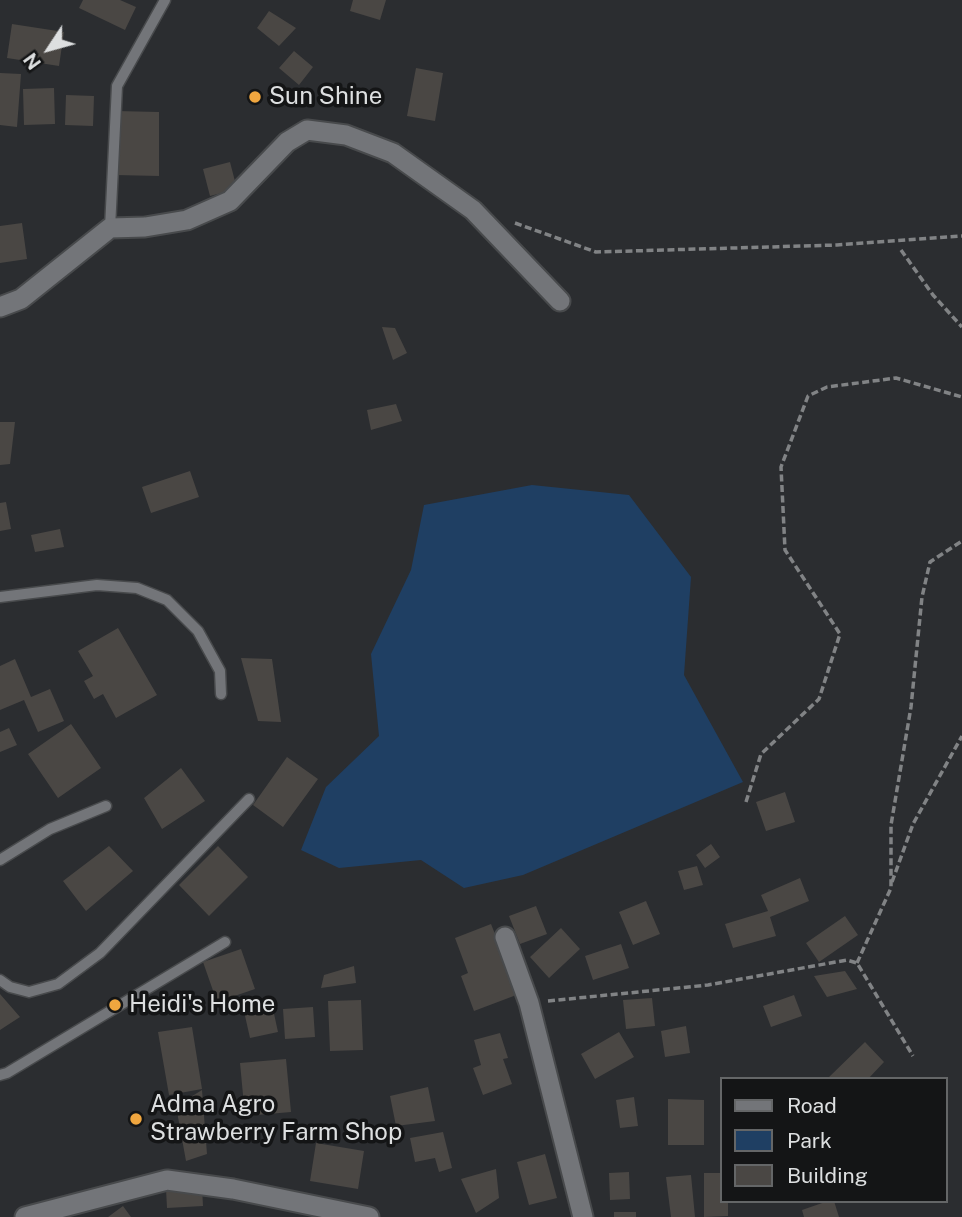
<!DOCTYPE html>
<style>
body{margin:0}
#map{position:relative;width:962px;height:1217px;overflow:hidden;background:#2b2d30;font-family:"Public Sans",sans-serif}
canvas{display:block}
.legend{position:absolute;left:720px;top:1077px;width:228px;height:126px;box-sizing:border-box;background:#141516;border:2px solid #646667;margin:0;padding:9px 12px;list-style:none;font-size:21px;color:#dddfe0}
.legend li{display:flex;align-items:center;gap:14px;height:35px}
.legend b{width:35px;border:2px solid #646667}
.north{position:absolute;left:14px;top:14px;width:70px;height:70px;-webkit-text-stroke:5px #141516;paint-order:stroke;rotate:234deg;font-size:19px;font-weight:700;line-height:28px;text-align:center;color:#dddfe0}
.north::after{content:'';display:block;margin:auto;width:24px;height:32px;background:#dddfe0;clip-path:polygon(50% 0,100% 100%,50% 72%,0 100%)}
</style>
<div id="map">
<canvas width="962" height="1217"></canvas>
<ul class="legend">
<li><b style="height:9px;background:#737579"></b>Road</li>
<li><b style="height:19px;background:#1f3f63"></b>Park</li>
<li><b style="height:19px;background:#4a4744"></b>Building</li>
</ul>
<div class="north">N</div>
</div>
<script>
const ctx = document.querySelector('canvas').getContext('2d');
ctx.lineJoin = 'round';
function fillPath(path, color) { ctx.fillStyle = color; ctx.fill(path, 'evenodd'); }
const toPath = rows => new Path2D(rows.map(r => 'M' + r).join(''));
function trace(path, color, width, dash) { ctx.strokeStyle = color; ctx.lineWidth = width; ctx.lineCap = dash ? 'butt' : 'round'; ctx.setLineDash(dash || []); ctx.stroke(path); }
function drawText(font, color, halo, rows, align = 'center') {
  ctx.font = font + ' "Public Sans",sans-serif'; ctx.lineWidth = 7; ctx.setLineDash([]); ctx.textBaseline = 'middle'; ctx.strokeStyle = halo; ctx.fillStyle = color; for (const [text, x, y, turn = 0] of rows) {
    ctx.save(); ctx.translate(x, y); ctx.rotate((+turn || 0) * Math.PI / 180); ctx.textAlign = isNaN(turn) ? turn : align; if (halo) ctx.strokeText(text, 0, 0); ctx.fillText(text, 0, 0); ctx.restore();
  }
}
fillPath(toPath([
 [532,485,629,495,691,577,684,675,743,782,523,875,464,888,421,860,339,868,301,850,326,787,379,736,371,654,411,570,424,505]
]), '#1f3f63');
fillPath(toPath([
 [83,0,120,0,136,7,125,30,79,8],
 [353,0,386,0,380,20,350,11],
 [269,11,296,28,279,46,257,28],
 [12,24,64,32,59,66,7,58],
 [294,51,313,67,299,85,279,68],
 [416,68,443,73,435,121,407,116],
 [0,73,21,74,17,127,0,125],
 [54,88,55,124,24,125,23,89],
 [66,95,94,96,93,126,65,125],
 [116,111,159,112,159,176,115,175],
 [230,162,237,189,210,196,203,169],
 [22,223,27,259,0,263,0,226],
 [382,327,395,328,407,353,393,360],
 [396,404,402,421,371,430,367,410],
 [0,422,15,422,10,464,0,465],
 [190,471,199,497,151,513,142,487],
 [6,502,11,529,0,531,0,503],
 [60,529,64,547,35,552,31,535],
 [118,628,157,695,116,718,103,694,94,699,84,681,93,676,78,651],
 [241,658,272,659,281,722,258,721],
 [15,659,31,697,50,689,64,721,38,732,24,700,0,710,0,666],
 [71,724,101,768,58,798,28,754],
 [9,728,17,745,0,752,0,732],
 [287,757,318,779,283,827,253,805],
 [181,768,205,801,162,829,144,798],
 [785,792,795,822,766,831,756,802],
 [711,844,720,857,705,868,696,855],
 [109,846,133,871,86,911,63,881],
 [218,846,248,877,209,916,179,885],
 [697,866,703,885,684,890,678,871],
 [800,878,809,901,770,917,776,936,733,948,725,924,768,911,761,895],
 [646,901,660,934,633,945,619,912],
 [536,906,547,934,520,944,509,916],
 [845,916,858,935,819,962,806,943],
 [491,924,519,994,474,1011,461,976,468,973,455,938],
 [561,928,580,949,549,978,530,957],
 [621,944,629,968,593,980,585,956],
 [241,949,255,989,217,1002,203,962],
 [354,966,356,983,321,988,324,975],
 [845,971,857,989,827,997,814,976],
 [0,994,20,1017,0,1030],
 [794,995,802,1016,771,1027,763,1006],
 [652,998,655,1026,626,1029,623,1000],
 [271,1000,278,1032,250,1038,243,1007],
 [361,1000,363,1050,330,1051,328,1001],
 [313,1007,315,1037,285,1039,283,1009],
 [686,1026,690,1053,665,1057,661,1031],
 [192,1027,202,1089,169,1095,158,1032],
 [619,1032,634,1057,595,1079,581,1054],
 [500,1033,508,1058,503,1059,512,1084,483,1095,473,1068,481,1065,474,1040],
 [865,1042,884,1062,868,1079,827,1079],
 [286,1059,291,1112,245,1116,240,1063],
 [428,1087,435,1121,396,1126,390,1096],
 [202,1090,207,1154,186,1161,176,1106],
 [634,1097,638,1126,620,1128,616,1100],
 [668,1099,704,1100,704,1145,668,1145],
 [443,1132,452,1168,439,1172,435,1158,415,1162,410,1138],
 [316,1143,364,1151,358,1189,310,1181],
 [545,1154,557,1198,529,1205,517,1162],
 [496,1169,499,1198,476,1213,461,1179],
 [629,1172,630,1199,610,1200,609,1173],
 [704,1173,722,1173,722,1201,728,1201,728,1216,704,1217],
 [691,1175,695,1217,671,1217,666,1177],
 [202,1187,203,1206,167,1208,166,1189],
 [828,1201,834,1201,839,1217,804,1217,802,1210],
 [123,1206,131,1217,108,1217],
 [614,1212,636,1212,636,1217,614,1217]
]), '#4a4744');
const lane = toPath([
 [110,228,117,86,165,0],
 [0,597,97,585,137,588,167,600,198,631,220,671,221,694],
 [0,860,50,829,106,806],
 [0,980,10,987,29,992,58,984,100,953,249,799],
 [0,1075,7,1073,225,942]
]);
const street = toPath([
 [0,307,21,299,110,228,145,227,187,220,230,201,287,142,307,130,346,135,393,153,473,210,560,301],
 [505,937,529,1003,583,1217],
 [25,1217,167,1180,233,1189,369,1217]
]);
trace(lane, '#484a4c', 13);
trace(street, '#484a4c', 23);
trace(toPath([
 [515,223,596,252,837,245,962,236],
 [901,250,933,295,962,327],
 [746,802,761,754,819,699,840,634,785,550,781,467,808,396,827,387,896,378,962,397],
 [892,882,913,824,962,736],
 [857,963,891,888,891,825,911,707,922,597,930,562,962,541],
 [548,1001,708,985,847,960,857,963,913,1056]
]), '#818385', 3.5, [7, 3.5]);
trace(lane, '#737579', 10);
trace(street, '#737579', 19);
for (const [x, y, r, color] of [
 [255,97,7,"#f0a63f"],
 [115,1005,7,"#f0a63f"],
 [136,1119,7,"#f0a63f"]
]) { const dot = new Path2D(); dot.arc(x, y, r, 0, 2 * Math.PI); ctx.fillStyle = color; ctx.fill(dot); trace(dot, '#141516', 2.5); }
drawText('24px', '#dddfe0', '#141516', [
 ["Sun Shine",269,97],
 ["Heidi's Home",129,1005],
 ["Adma Agro",150,1105],
 ["Strawberry Farm Shop",150,1133]
], 'left');
</script>
